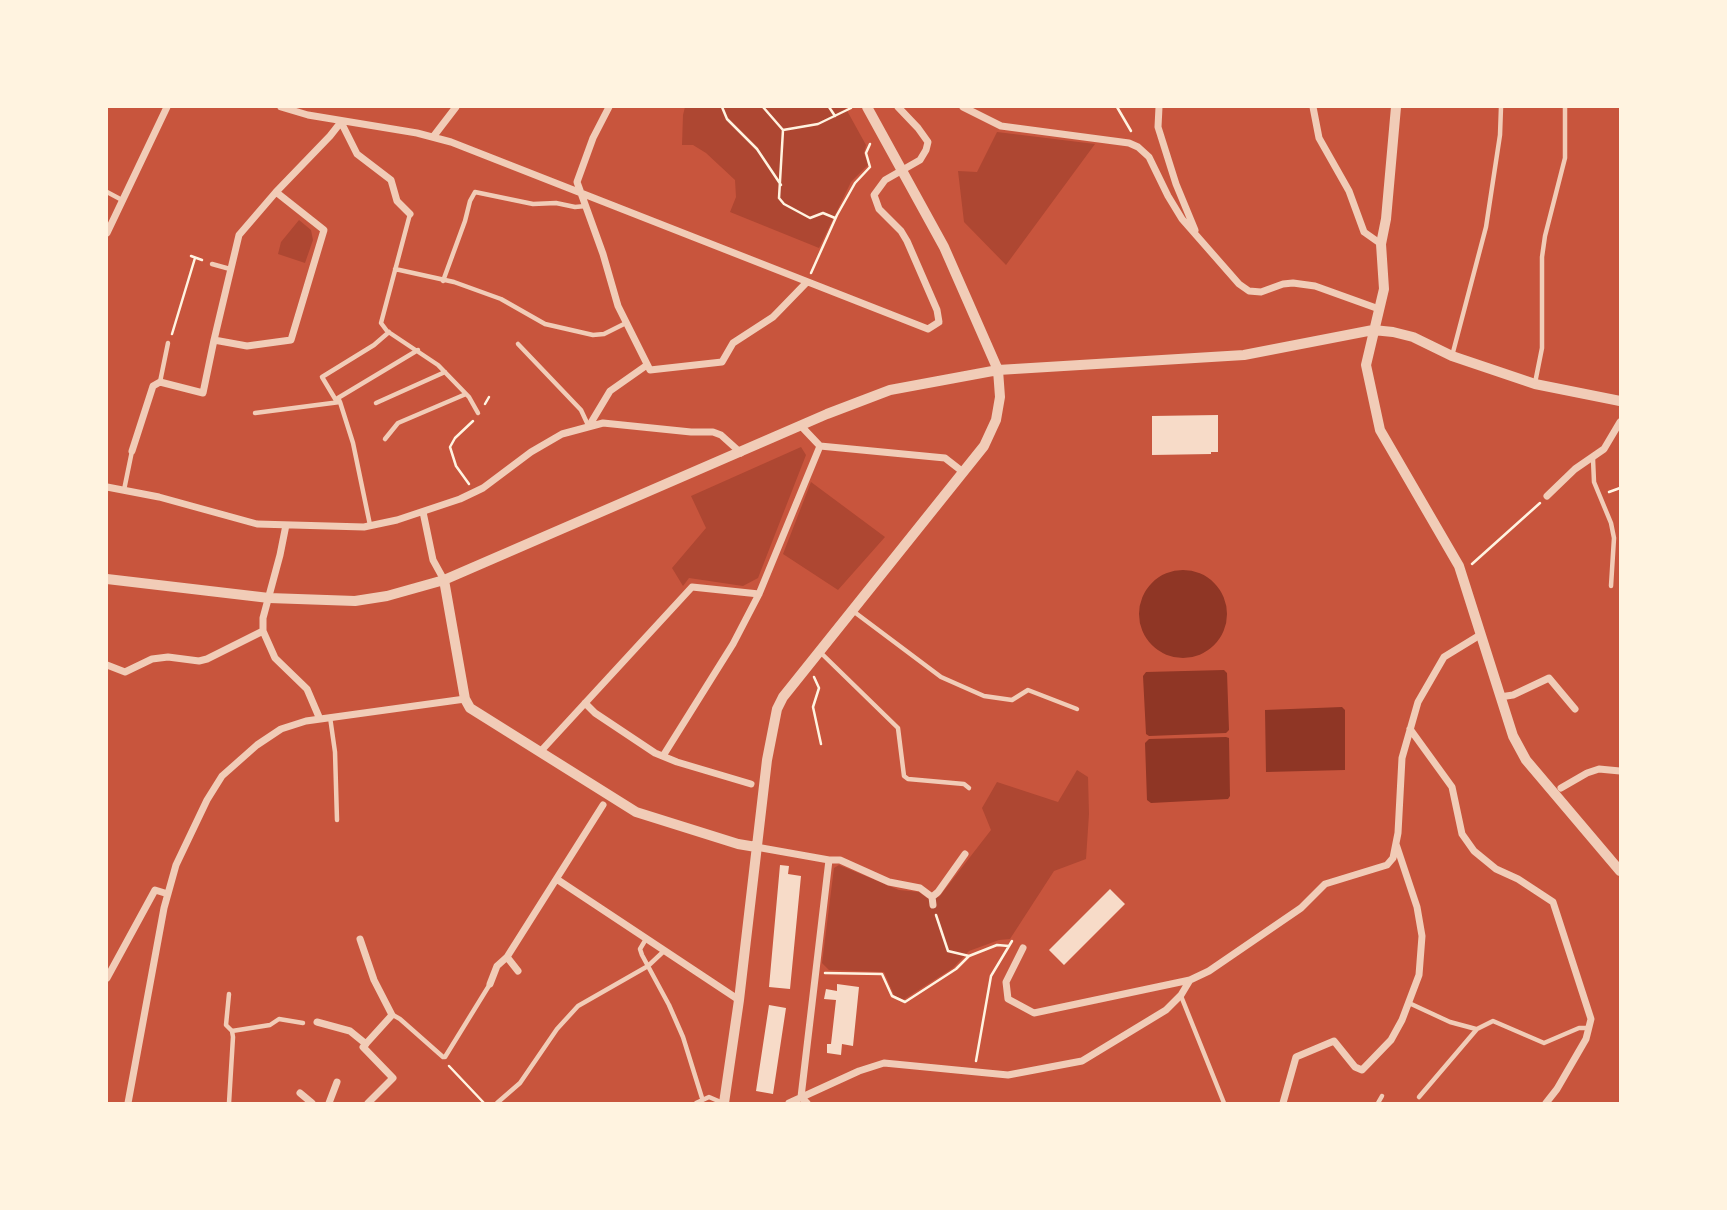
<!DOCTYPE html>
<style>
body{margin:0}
#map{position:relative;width:1727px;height:1210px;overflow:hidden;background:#c8553d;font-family:Figtree,sans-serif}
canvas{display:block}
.frame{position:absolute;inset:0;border:108px solid #fff3e0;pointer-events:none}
</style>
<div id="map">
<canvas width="1727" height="1210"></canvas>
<div class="frame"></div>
</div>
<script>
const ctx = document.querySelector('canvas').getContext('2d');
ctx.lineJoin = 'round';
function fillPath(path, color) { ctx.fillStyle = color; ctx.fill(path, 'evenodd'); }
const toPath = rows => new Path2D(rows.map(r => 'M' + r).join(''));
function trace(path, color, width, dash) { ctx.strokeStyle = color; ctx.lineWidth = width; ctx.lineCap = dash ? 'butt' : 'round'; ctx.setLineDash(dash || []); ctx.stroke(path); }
fillPath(toPath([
 [685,107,845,107,866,145,864,153,868,165,851,182,819,248,730,212,736,197,735,180,706,153,693,145,682,145,683,115],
 [997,132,1095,144,1006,265,964,222,958,171,977,172],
 [299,220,311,230,313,240,305,263,278,254,281,242],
 [801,447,806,455,758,578,743,586,689,578,683,586,672,568,706,528,691,496],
 [811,482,885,537,838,590,783,554],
 [1077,770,1088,777,1089,814,1086,859,1054,871,1010,939,999,940,969,951,953,968,903,1000,894,995,884,972,829,970,822,963,834,868,839,865,899,890,919,892,927,898,939,897,991,830,982,808,997,782,1058,802]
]), '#ae4732');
fillPath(toPath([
 '1139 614a44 44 0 1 1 88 0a44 44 0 1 1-88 0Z',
 [1224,670,1227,673,1229,730,1226,733,1149,736,1146,734,1143,676,1146,672],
 [1342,707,1345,710,1345,770,1266,772,1265,710],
 [1226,737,1229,738,1230,796,1228,799,1151,803,1147,800,1145,743,1149,739]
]), '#8f3625');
fillPath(toPath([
 [1218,415,1218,452,1211,452,1211,454,1152,455,1152,416],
 [780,865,789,866,788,874,801,876,790,989,769,987],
 [1110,889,1125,904,1064,965,1049,950],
 [837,984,859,987,853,1046,842,1044,841,1055,827,1053,827,1044,831,1044,836,1000,824,999,826,989,837,991],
 [769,1005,786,1008,773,1094,756,1091]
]), '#f7dbc8');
trace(toPath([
 [722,107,727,119,757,149,781,185],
 [763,107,783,130,779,198,784,204,810,218,823,213,835,218],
 [829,107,835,116],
 [1117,107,1131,131],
 [783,130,818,124,851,108],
 [191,256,202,260],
 [811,273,837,215,855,183,870,167,866,153,870,144],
 [172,334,195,258],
 [485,404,489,397],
 [469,484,456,466,450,447,455,438,473,421],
 [1609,492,1620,488],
 [1472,564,1540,503],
 [814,677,819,688,813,707,821,744],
 [936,915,948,951,969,956,997,945,1009,946],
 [825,973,882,974,892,996,905,1002,956,969,969,956],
 [976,1061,991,976,1012,941],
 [449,1066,484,1103]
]), '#fff3e0', 2.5);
trace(toPath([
 [107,192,122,200],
 [410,214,381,323,387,331,438,365,469,397,478,413],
 [212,264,230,269],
 [395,269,454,282,501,299,545,324,593,335,604,334,626,323],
 [443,281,465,221,470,201,475,192,533,204,556,203,575,207,586,206],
 [518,344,581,410,588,425],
 [1452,356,1486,227,1500,135,1501,107],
 [160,382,168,343],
 [1535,383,1542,348,1542,257,1545,236,1565,158,1565,107],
 [337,402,322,377,374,345,389,332],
 [340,402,338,398,418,350],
 [376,403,445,372],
 [255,413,340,402,353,443,370,525],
 [385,439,398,423,466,394],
 [1593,459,1594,482,1611,523,1614,538,1611,586],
 [124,490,132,451],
 [853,611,941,677,984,696,1012,700,1028,690,1077,709],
 [820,652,898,728,904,776,908,779,964,784,969,788],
 [330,717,335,752,337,820],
 [646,939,640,949,642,955,669,1005,683,1037,702,1098],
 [1181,996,1224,1103],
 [1409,1003,1450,1022,1476,1029],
 [393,1015,400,1019,443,1057,445,1057,490,984],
 [232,1031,270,1025,279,1019,303,1023],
 [1419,1097,1477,1029,1493,1021,1544,1043,1579,1028,1589,1028],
 [229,1103,233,1037,232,1031,226,1025,229,994],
 [497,1103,520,1083,557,1029,578,1006,648,966,664,951],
 [696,1103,709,1097,723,1103],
 [1378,1103,1382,1096]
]), '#f1ccb7', 4.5);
trace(toPath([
 [281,107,308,115,417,133,451,142,928,329,939,322,937,310,907,241,901,231,879,209,874,195,885,180,920,160,926,150,928,142,918,128,898,107],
 [609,107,593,138,577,182,603,254,618,306,650,370,722,362,733,343,773,317,807,282],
 [963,107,1001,126,1129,143,1138,147,1149,157,1168,196,1182,219,1239,284,1249,291,1261,292,1283,284,1293,283,1315,286,1379,309],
 [1159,107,1158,127,1176,184,1195,230],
 [1313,107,1319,138,1349,191,1364,232,1381,244],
 [341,122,357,154,391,180,397,201,410,214],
 [433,137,456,107],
 [276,192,324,230,291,340,247,346,214,340,239,235,276,192,330,136,341,122],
 [107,233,167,107],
 [589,426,610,391,647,365],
 [801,426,820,446,945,458,963,472],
 [132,451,153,386,160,382,203,393,214,340],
 [107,487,159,497,257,524,364,527,397,520,460,499,483,488,531,452,562,434,603,423,691,432,713,432,721,435,741,453],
 [1547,496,1575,469,1604,449,1620,422],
 [423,512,433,560,444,580],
 [286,525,280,555,263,618,263,631,275,658,307,689,319,717],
 [107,665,125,672,152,659,168,657,199,661,207,659,263,631],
 [1500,697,1513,695,1549,678,1575,709],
 [585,703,595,713,655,753,677,762,751,784],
 [1410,729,1452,787,1462,834,1474,851,1496,869,1518,879,1553,902,1591,1019,1586,1039,1557,1089,1546,1103],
 [540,752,692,587,759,594],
 [663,756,733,644,759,594,820,446],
 [1561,788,1587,773,1599,769,1620,771],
 [756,847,829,860,840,860,889,882,920,888,932,897,933,905],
 [558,880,739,1000],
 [932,897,938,892,965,854],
 [360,939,374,980,392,1015,363,1047,393,1078,368,1103],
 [1023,948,1006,982,1008,999,1034,1013,1190,980,1209,971,1301,908,1325,884,1387,865,1393,858,1398,833,1402,758,1418,702,1444,657,1480,635],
 [518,971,507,957,603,805],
 [107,978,155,890,168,894],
 [490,984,497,966,507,957],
 [317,1022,350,1031,366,1044],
 [300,1093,312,1103],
 [128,1103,164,908,176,865,207,800,222,776,257,745,281,729,306,721,465,699],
 [329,1103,337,1082],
 [789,1103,859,1071,884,1063,1008,1075,1082,1061,1166,1010,1181,995,1190,980],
 [807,1103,801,1097,829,860],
 [1283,1103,1296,1057,1334,1041,1355,1067,1362,1070,1391,1040,1402,1020,1419,975,1422,936,1417,907,1396,844]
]), '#f1ccb7', 7);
trace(toPath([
 [1396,107,1386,219,1381,244,1384,289,1366,365,1380,430,1459,566,1513,736,1526,760,1620,871],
 [107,579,269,598,355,601,387,596,444,580,827,414,890,390,998,370,1244,355,1373,330,1393,332,1413,337,1452,356,1535,384,1620,401],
 [444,580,465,699,470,708,636,812,738,844,756,847],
 [724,1103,739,1000,767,760,777,709,783,697,984,446,996,420,1000,397,998,370,944,247,867,107]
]), '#f1ccb7', 10);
</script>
